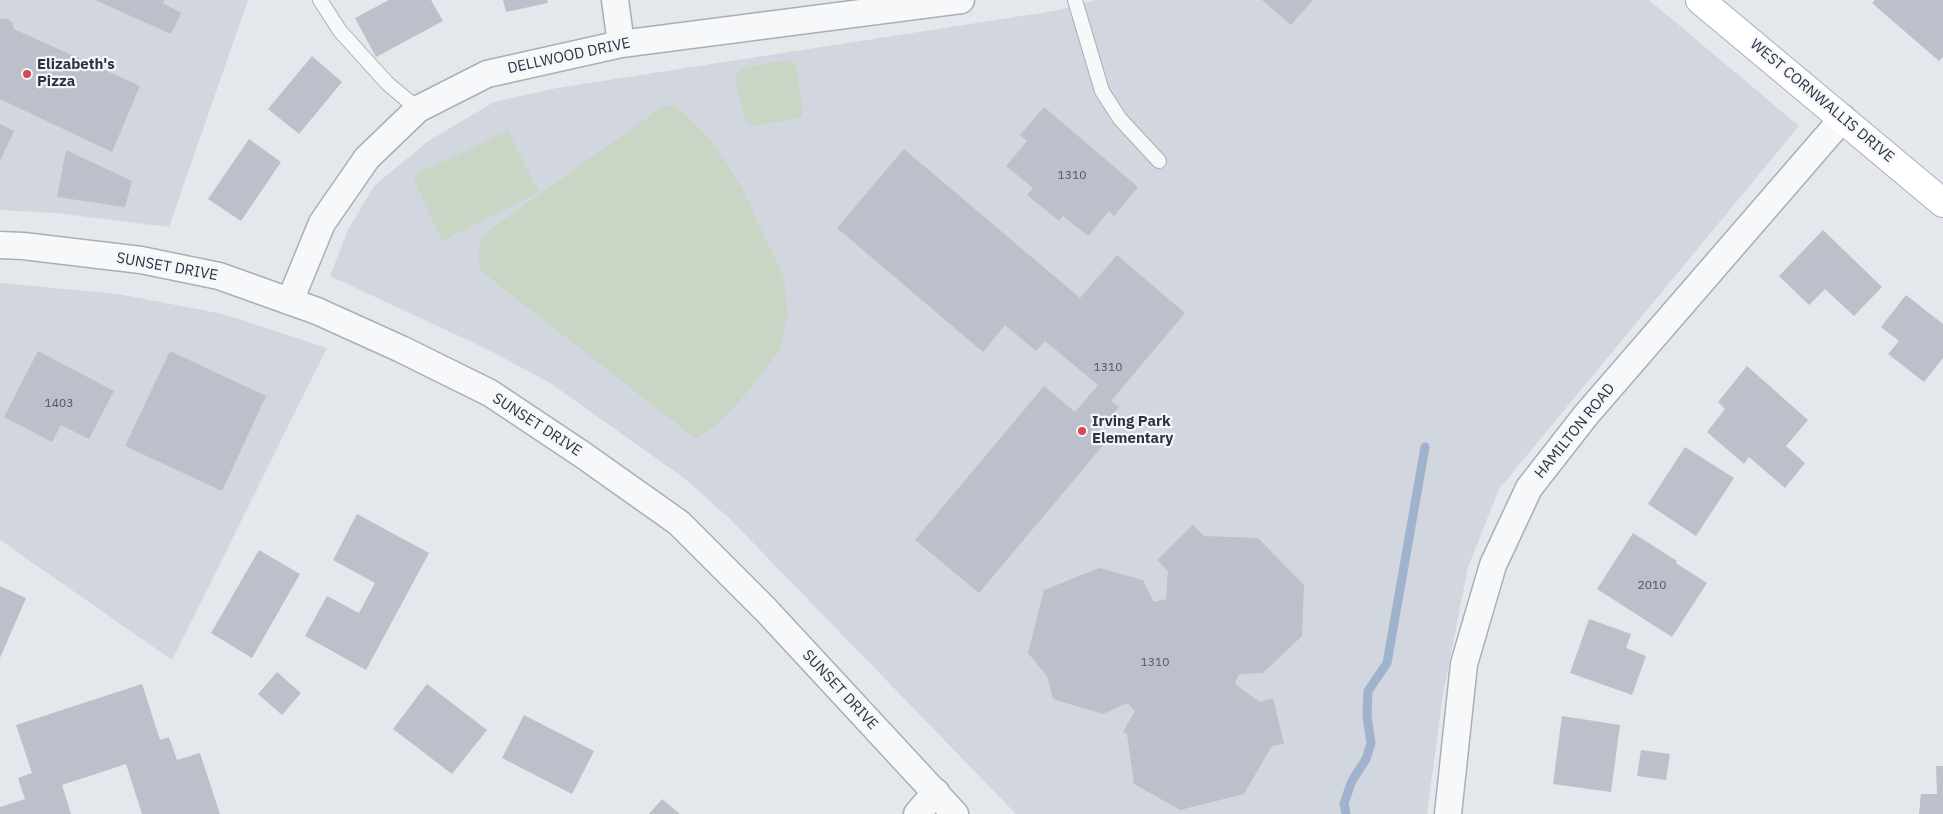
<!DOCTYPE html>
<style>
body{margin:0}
canvas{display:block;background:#e4e7ec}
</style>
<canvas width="1943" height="814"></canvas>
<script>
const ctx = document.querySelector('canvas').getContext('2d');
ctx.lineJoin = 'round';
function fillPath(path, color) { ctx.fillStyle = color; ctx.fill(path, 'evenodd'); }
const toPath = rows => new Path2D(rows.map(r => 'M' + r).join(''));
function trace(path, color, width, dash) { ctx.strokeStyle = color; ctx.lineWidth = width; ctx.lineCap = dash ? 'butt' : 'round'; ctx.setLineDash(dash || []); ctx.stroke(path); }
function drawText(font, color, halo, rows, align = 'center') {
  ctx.font = font + ' "IBM Plex Sans",sans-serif'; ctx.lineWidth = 4.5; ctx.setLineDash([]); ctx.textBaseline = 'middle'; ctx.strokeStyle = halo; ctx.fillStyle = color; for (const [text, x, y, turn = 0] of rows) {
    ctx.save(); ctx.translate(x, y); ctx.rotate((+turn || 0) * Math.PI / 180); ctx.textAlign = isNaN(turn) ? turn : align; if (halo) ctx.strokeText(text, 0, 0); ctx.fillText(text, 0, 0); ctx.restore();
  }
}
fillPath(toPath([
 [0,0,248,0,169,227,56,213,0,210],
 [1096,0,1649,0,1799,126,1499,489,1468,567,1443,694,1427,814,1016,814,730,519,684,478,550,383,489,350,330,276,348,230,374,186,427,142,494,102,557,88,1054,11],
 [0,283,118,294,223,314,327,348,172,660,0,540]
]), '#d2d6de');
fillPath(toPath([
 [788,60,793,62,796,67,803,112,802,116,799,118,752,126,746,121,735,79,738,72,742,68],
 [675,106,685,114,718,149,743,190,784,278,788,316,779,350,752,387,721,421,696,439,481,271,478,255,481,241,489,230,662,107],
 [508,131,539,192,442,241,412,176]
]), '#c9d6c5');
trace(toPath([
 [1346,814,1344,803,1352,781,1366,759,1371,743,1367,716,1368,691,1387,663,1425,447]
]), '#9fb4cc', 9);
fillPath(toPath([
 [95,0,164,0,163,3,181,13,171,34],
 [389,0,431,0,443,21,376,57,355,18],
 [503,0,547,0,548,3,506,12],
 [1262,0,1313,0,1291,25],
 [1875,0,1943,0,1943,57,1939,61,1872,3],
 [6,18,12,22,14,29,140,86,112,152,0,99,0,19],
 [312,56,342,82,299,134,268,109],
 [1044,107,1138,187,1114,216,1109,211,1088,236,1063,216,1059,221,1027,195,1033,188,1006,166,1027,141,1020,135],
 [0,124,14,131,0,161],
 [249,139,281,162,241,221,208,199],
 [904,149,1080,298,1117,255,1185,313,1111,401,1119,407,1100,429,1110,437,979,593,915,540,1044,386,1075,412,1098,385,1045,341,1036,351,1005,325,983,352,837,228],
 [66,150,132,181,125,207,57,197],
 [1823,230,1882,287,1854,316,1825,289,1809,305,1779,276],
 [1906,295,1943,324,1943,358,1924,382,1888,354,1899,341,1881,327],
 [38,351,114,391,89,439,61,425,52,442,4,417],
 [170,351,266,396,222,491,125,446],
 [1747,366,1808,420,1786,446,1805,463,1785,488,1749,457,1744,464,1707,432,1725,409,1718,402],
 [1685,447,1734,478,1696,536,1648,504],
 [357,514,429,553,366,670,305,636,327,596,359,613,375,583,333,560],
 [1193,525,1204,536,1258,538,1304,585,1302,636,1263,673,1239,674,1235,684,1260,702,1273,698,1284,744,1272,746,1244,794,1180,810,1134,784,1127,734,1123,732,1135,711,1127,703,1103,714,1053,699,1047,676,1028,653,1044,590,1099,568,1143,580,1154,602,1166,599,1168,571,1157,560],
 [1633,533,1677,561,1676,563,1707,583,1672,637,1597,589],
 [259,550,300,574,252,658,211,633],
 [0,586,26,598,0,658],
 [1589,619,1631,634,1626,648,1646,656,1632,695,1570,673],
 [277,672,301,693,282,715,258,694],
 [142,684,160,740,169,737,177,760,200,753,220,814,142,814,126,764,62,785,71,814,0,814,0,807,25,799,18,778,32,773,16,725],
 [427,684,487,730,452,774,393,729],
 [524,715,594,751,572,794,502,758],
 [1562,716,1620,725,1611,792,1553,784],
 [1641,750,1670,754,1666,780,1637,776],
 [1936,766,1943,766,1943,814,1919,814,1921,794,1937,794],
 [662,799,680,814,649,814]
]), '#bbc0ca');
const lane = toPath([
 [320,0,340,31,388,84,418,109],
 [1075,0,1102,91,1120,119,1159,161]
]);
const street = toPath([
 [615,0,621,44],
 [0,245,23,246,141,260,219,276,317,311,401,349,490,393,583,455,679,523,766,610,955,814],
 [290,301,322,223,367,158,418,109,487,74,621,44,961,0],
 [917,814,936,792],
 [1448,814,1464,664,1493,565,1529,488,1586,415,1843,118]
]);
const secondary = toPath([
 [1700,0,1943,203]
]);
trace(lane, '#a9aeb7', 16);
trace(street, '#a9aeb7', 29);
trace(secondary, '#a9aeb7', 30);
trace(lane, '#f7f8fa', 14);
trace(street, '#f7f8fa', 26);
trace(secondary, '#fff', 28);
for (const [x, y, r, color] of [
 [27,74,5,"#d1495b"],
 [1082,431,5,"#d1495b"]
]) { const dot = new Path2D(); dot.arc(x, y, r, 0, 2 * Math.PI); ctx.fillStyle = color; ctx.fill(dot); trace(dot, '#f4f6f9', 2); }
drawText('12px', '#4f5766', null, [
 ["1310",1072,176],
 ["1310",1108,368],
 ["1403",59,404],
 ["2010",1652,586],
 ["1310",1155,663]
]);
drawText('15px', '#2b3445', '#f4f6f9', [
 ["DELLWOOD DRIVE",569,56,-12],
 ["WEST CORNWALLIS DRIVE",1822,101,40],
 ["SUNSET DRIVE",167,267,10],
 ["SUNSET DRIVE",537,425,33],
 ["HAMILTON ROAD",1575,431,-51],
 ["SUNSET DRIVE",840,690,47]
]);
drawText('bold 15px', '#2b3445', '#f4f6f9', [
 ["Elizabeth's",37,65],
 ["Pizza",37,82],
 ["Irving Park",1092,422],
 ["Elementary",1092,439]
], 'left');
</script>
